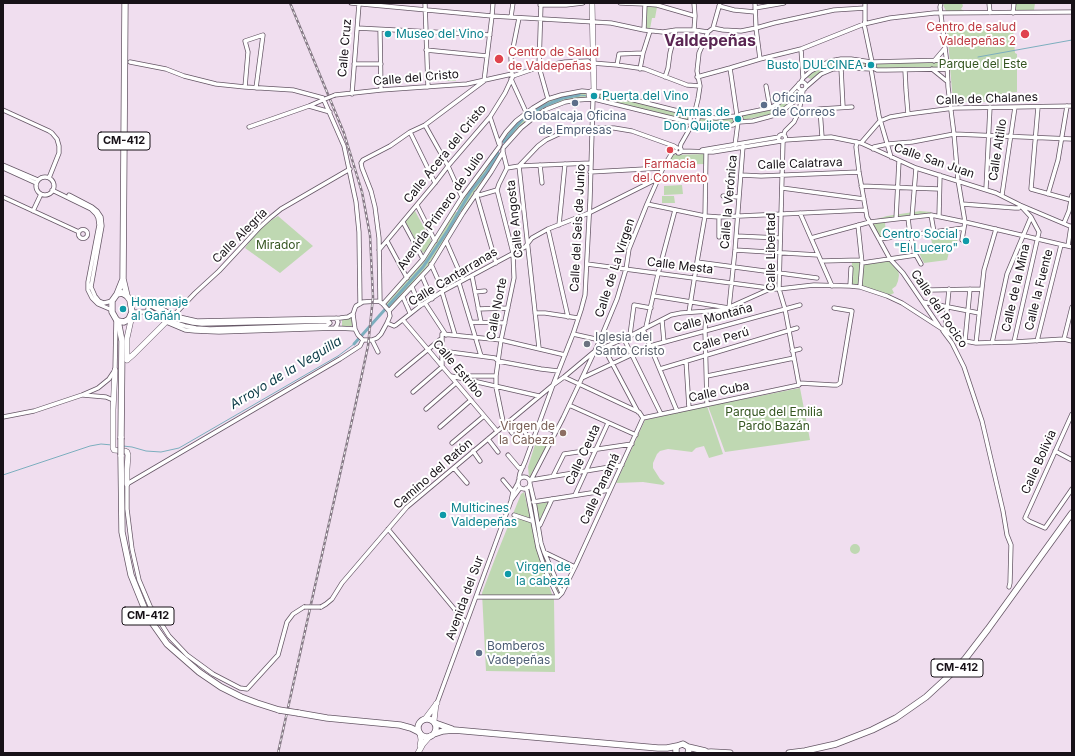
<!DOCTYPE html>
<meta charset="utf-8">
<style>
body{margin:0}
#map{position:relative;width:1075px;height:756px;overflow:hidden;background:#f0deef;font-family:Inter,sans-serif}
canvas{display:block}
.frame{position:absolute;inset:0;border:4px solid #171117;pointer-events:none}
</style>
<div id="map">
<canvas width="1075" height="756"></canvas>
<div class="frame"></div>
</div>
<script>
const ctx = document.querySelector('canvas').getContext('2d');
ctx.lineJoin = 'round';
function fillPath(path, color) { ctx.fillStyle = color; ctx.fill(path, 'evenodd'); }
const toPath = rows => new Path2D(rows.map(r => 'M' + r).join(''));
function trace(path, color, width, dash) { ctx.strokeStyle = color; ctx.lineWidth = width; ctx.lineCap = dash ? 'butt' : 'round'; ctx.setLineDash(dash || []); ctx.stroke(path); }
function drawText(font, color, halo, rows, align = 'center') {
  ctx.font = font + ' Inter,sans-serif'; ctx.lineWidth = 4; ctx.setLineDash([]); ctx.textBaseline = 'middle'; ctx.strokeStyle = halo; ctx.fillStyle = color; for (const [text, x, y, turn = 0] of rows) {
    ctx.save(); ctx.translate(x, y); ctx.rotate((+turn || 0) * Math.PI / 180); ctx.textAlign = isNaN(turn) ? turn : align; if (halo) ctx.strokeText(text, 0, 0); ctx.fillText(text, 0, 0); ctx.restore();
  }
}
fillPath(toPath([
 [946,3,962,3,963,6,961,9,964,11,963,12,946,11,943,5],
 [1016,3,1035,3,1034,10,1015,10],
 [646,5,657,7,655,18,652,18,650,29,645,28],
 [1013,28,1015,53,1017,54,1017,92,1002,93,1002,102,953,102,950,67,947,64,950,62,947,31],
 [841,61,865,62,865,67,850,65,838,67,825,71,811,79,806,77,814,71,827,64],
 [942,62,942,67,877,68,877,63],
 [438,75,456,75,456,81,439,81],
 [795,91,799,95,783,109,772,114,743,120,742,115,770,109,780,105,787,99],
 [576,93,589,93,589,97,579,98,564,101,546,107,527,120,519,127,506,144,502,141,519,120,526,113,549,100],
 [599,93,689,115,688,121,598,99],
 [698,117,733,118,734,122,733,123,715,125,697,123,699,121],
 [494,150,500,154,490,171,473,194,462,212,456,209,486,165],
 [705,154,705,164,666,165,671,155],
 [682,185,683,194,664,195,664,186],
 [662,196,674,196,675,203,662,203],
 [415,211,432,242,426,251,423,253,405,221,412,212],
 [454,211,462,214,428,266,390,308,386,304,418,268,429,254,446,226],
 [920,211,931,212,931,215,885,222,886,236,880,238,870,221,887,216],
 [278,216,313,246,280,273,245,248,259,228],
 [958,234,957,247,950,248,947,260,924,263,919,253,922,251,933,249,931,238],
 [887,259,894,265,898,270,899,275,898,281,896,286,892,289,894,293,890,295,861,286,851,284,852,262,860,262,864,263],
 [351,317,353,326,342,326,342,319,346,319],
 [800,388,810,440,725,452,708,406],
 [707,406,723,454,709,458,704,446,696,448,692,452,668,449,660,451,657,454,653,463,653,468,660,479,665,483,663,485,643,482,616,483,645,420],
 [538,435,552,440,535,470,532,472,531,476,529,477,528,467],
 [524,492,540,559,554,600,555,672,486,671,482,593,496,556,521,494],
 [549,502,539,521,536,504],
 [533,504,542,548,547,564,559,592,557,593,540,550,531,505],
 '850 549a5 5 0 1 1 10 0a5 5 0 1 1-10 0Z'
]), '#bfd8b2');
trace(toPath([
 [978,57,1072,40],
 [579,95,589,96],
 [123,446,132,447,146,451,161,452,179,448,338,356,354,344],
 [3,475,90,446,101,444,112,445]
]), '#7caebe', 1);
trace(toPath([
 [504,142,514,129,522,120,533,112,546,105,563,98,579,95],
 [354,344,423,267,448,230,471,191,486,173,498,153]
]), '#7caebe', 3);
const street = toPath([
 [351,3,492,16,611,23,644,30,663,32,676,30,694,30,708,32,713,28,720,3],
 [425,3,428,87],
 [541,3,539,67,548,99],
 [620,3,645,4,644,30],
 [755,3,756,28,760,59],
 [865,3,865,21,864,24,872,62],
 [941,3,940,7,947,64,948,87,954,134,958,180,965,222,962,240],
 [989,3,990,13],
 [645,4,657,5,695,16],
 [540,5,566,5,583,3],
 [719,6,734,10,755,12],
 [755,8,784,3],
 [1013,13,1014,3],
 [511,17,513,3],
 [357,28,490,35],
 [713,28,723,30,741,31,756,28,774,23,834,10,865,8],
 [380,30,381,90],
 [694,30,695,16,694,3],
 [801,49,803,78],
 [426,50,487,56],
 [934,61,945,48],
 '867.5 65a3.5 3.5 0 1 1 7 0a3.5 3.5 0 1 1-7 0Z',
 [130,62,166,69,184,76,216,84,245,87,293,90,323,98,344,146,356,202,359,232,360,304],
 [872,62,946,60],
 [592,63,617,65,645,69,687,85,700,86],
 [354,64,381,64],
 [617,65,619,54,643,53],
 [730,68,737,116],
 [841,68,843,107],
 [873,68,877,70,886,70,947,69],
 [640,69,643,53,650,31],
 [871,69,879,116,891,157],
 [932,69,948,82],
 [905,70,906,90,908,114],
 [512,74,511,58,519,18],
 [665,77,668,68,670,53,676,30],
 [697,77,730,68,760,59,801,49,864,24,890,18,934,13,1072,12],
 [511,79,526,112],
 '798 86a4 4 0 1 1 8 0a4 4 0 1 1-8 0Z',
 [801,82,803,78,811,71,830,61,841,59,851,59,871,62],
 [766,86,770,108],
 [245,87,248,52,245,41,263,35,256,88],
 [806,87,821,74,833,69,851,68,871,69],
 [595,92,602,92,690,114,692,115],
 [352,94,359,4],
 [335,95,381,90,467,84,512,74,513,76,539,67,565,62,588,61,592,67],
 [594,99,688,122,691,122],
 [309,106,330,112],
 [1038,107,1031,189,1071,200],
 [820,109,822,137],
 [3,110,49,131,52,133,57,139,59,146,59,153,49,178],
 [799,111,803,112,820,109,852,107],
 [694,115,698,99,700,86,697,71,699,53,708,32],
 '690 119a4 4 0 1 1 8 0a4 4 0 1 1-8 0Z',
 '735 119a3 3 0 1 1 6 0a3 3 0 1 1-6 0Z',
 [696,116,716,118,736,116],
 [738,116,741,114,770,108,777,104,785,99,798,85],
 [490,117,499,144],
 [739,122,753,121,768,117,778,114,795,101,802,90],
 [694,123,697,124,714,126,733,125,737,122],
 [425,125,448,166,462,197],
 [249,127,309,106,325,99],
 [410,132,435,183],
 [784,134,785,131,794,122,799,111,803,91],
 '778.5 138a3.5 3.5 0 1 1 7 0a3.5 3.5 0 1 1-7 0Z',
 [785,140,831,137,861,143,916,168,996,193,1020,205,1072,227],
 [857,142,856,147,859,172,867,217,890,259,903,273,939,326],
 [861,143,880,121,890,117,908,114,954,108,1072,106],
 [500,145,500,141,506,132,516,121,533,108,548,99,561,95,582,91,592,92],
 [735,145,738,122],
 [504,147,521,128,537,115,547,109,565,102,577,100,592,99],
 [873,149,874,147,888,144,912,142,954,134,1072,139],
 [702,150,779,137],
 [682,151,713,152,781,141],
 [503,152,507,168,499,184,497,190,513,253,514,278,501,340,496,376,496,387,504,426],
 [678,153,679,153,681,152,681,149,680,148,681,144,693,123],
 [3,165,38,180],
 [540,165,542,183],
 [3,168,36,183],
 [507,168,519,166,591,163],
 [590,172,663,168],
 [741,175,761,176,859,172],
 '36 186a9 9 0 1 1 18 0a9 9 0 1 1-18 0Z',
 [861,186,939,189],
 [782,188,864,199],
 [986,189,990,107],
 [52,190,91,209,96,214,98,218,99,225,88,282,88,290,92,298,98,304,112,310],
 [476,193,496,263],
 [476,193,480,195,497,190],
 [1048,194,1058,160,1067,106],
 [69,195,92,207,97,211,101,217,102,226,91,287,95,296,99,301,104,303,112,301],
 [1002,195,1015,107],
 [723,196,739,197],
 [3,197,79,232],
 [647,204,705,216,719,217,866,210],
 [962,204,1015,208,1019,208,1020,205,1031,217,1039,232,1014,342],
 [417,205,435,241],
 [33,211,41,194],
 [800,213,832,286],
 [931,215,934,232],
 [939,216,940,175],
 [719,217,719,237],
 [912,217,916,168],
 [908,218,910,235,916,255,921,264],
 [896,219,899,161],
 [403,222,423,259],
 [1064,223,1069,211,1072,195],
 [559,225,565,164],
 [858,225,862,263,860,287],
 [548,229,568,317],
 '78.5 234a4.5 4.5 0 1 1 9 0a4.5 4.5 0 1 1-9 0Z',
 [736,236,780,238],
 [811,238,870,222,931,215,965,222,1072,247],
 [879,239,964,228],
 [387,241,407,278],
 [446,241,463,280],
 [1068,246,1071,226],
 [379,250,435,183,448,166,490,117,505,93,513,76],
 [735,250,818,255],
 [821,261,861,260],
 [697,262,817,278],
 [862,263,916,255],
 [431,264,443,291],
 [587,264,769,288],
 [422,276,432,299],
 [472,276,481,322],
 [459,283,481,356],
 [850,286,851,268],
 [412,287,420,306],
 [930,290,982,289],
 [442,292,455,335],
 [475,292,485,291],
 [654,296,729,308,735,250,743,146],
 [403,297,410,313],
 [130,300,150,303,157,306,175,316,197,321,340,318,348,317,353,314],
 [379,301,383,304,389,311,390,316,387,323,381,334,377,338,372,340,363,340,358,335,355,329,353,314,355,308,356,306,363,302,379,301],
 [380,302,379,238,375,207,371,191,362,168,361,163,363,160,390,146,410,132,425,125,484,81,492,16,493,3],
 [923,302,979,313],
 [425,303,446,335],
 [383,304,423,259,462,197,499,147],
 [151,306,176,319,193,323,202,324,328,321,330,323,327,325,210,329,196,328,185,326,167,320,150,311,148,309,148,307,151,306],
 [478,309,508,308],
 [389,311,430,267,463,213,491,172,503,152,503,149],
 [706,311,705,331,707,404],
 [132,312,145,312,156,316,166,322,185,330,195,331,219,332,337,328,355,329],
 [689,312,697,262,705,216,706,152],
 [535,313,545,313,578,318],
 [174,315,195,293,219,271,259,228,270,218,281,209,350,169],
 [403,320,497,431],
 [662,320,664,342],
 [471,322,505,323],
 [387,323,394,326,396,325,420,306,443,291,525,247,532,238,548,229,589,213,657,179],
 [646,327,658,274,675,210],
 [335,328,337,325,338,322,336,318],
 [643,329,677,411],
 [943,331,952,343,964,367,982,421,1003,511,1007,535,1011,545,1010,583,1009,587],
 [945,331,949,289],
 [573,334,600,340],
 [630,335,634,305,651,308],
 [624,339,661,414],
 [1064,339,1072,307],
 [372,340,378,352],
 [965,341,970,289],
 [1037,341,1061,245],
 [976,343,984,270,996,229],
 [992,343,1007,274,1031,217],
 [539,348,519,166,538,146,546,140,561,133,569,131,592,128,614,128,632,131,674,146,677,148],
 [604,348,638,412],
 [442,351,495,358,498,361,541,369,558,371],
 [792,351,800,349],
 [686,361,689,408],
 [660,369,797,328],
 [397,375,442,338],
 [451,376,539,396],
 [457,376,496,376],
 [707,376,794,358],
 [564,377,639,412,643,418],
 [582,378,650,346,800,305],
 [799,383,833,385,837,385,840,383,852,311,834,308],
 [413,392,442,367,442,334,501,340,565,355],
 [83,395,106,397,113,400],
 [569,405,636,435],
 [426,409,456,383],
 [1072,414,1025,518,1029,521,1045,528,1072,489],
 [3,417,34,411,82,395,98,388,109,379,115,370,116,319],
 [643,418,799,385,785,309,779,289,783,141],
 [506,424,512,433],
 [539,425,556,432],
 [440,427,471,400],
 [524,431,528,437,533,440],
 [488,439,498,452],
 [452,443,484,416],
 [473,451,480,461],
 [1055,451,1072,460],
 [508,455,519,468,523,467],
 [454,468,467,483],
 [553,476,564,454,632,444],
 '518 483a6 6 0 1 1 12 0a6 6 0 1 1-12 0Z',
 [519,478,520,473,525,462,553,385,573,334,581,310,585,295,590,200,593,99],
 [503,480,513,492],
 [531,480,563,418,600,340,617,299,626,269,629,249,647,204,663,168,672,153,676,151],
 [531,480,622,465],
 [526,488,527,491,538,548,546,572,558,597],
 [575,495,608,423],
 [512,499,520,488],
 [533,502,610,490],
 [514,515,532,521],
 [540,525,552,499],
 [388,529,466,623],
 [544,552,575,567],
 [562,593,575,567,643,418],
 [476,597,558,597,562,593,544,552,541,543,534,501,530,484],
 [304,607,293,614,287,622,278,655,247,689,240,688,213,674,187,655,169,636,150,606,139,580,132,549,127,509,127,484,340,359,360,346,363,340],
 [321,607,326,604,332,599,342,583,407,507,506,424,553,385,564,377,595,351,624,339,671,315,681,313,723,310,770,289,779,289,814,285,850,286,860,287,887,296,902,303,953,336,965,341,976,343,1014,342,1064,339,1072,341],
 [437,703,511,501,513,492,518,483]
]);
const secondary = toPath([
 [592,3,594,92],
 '589 95a4 4 0 1 1 8 0a4 4 0 1 1-8 0Z',
 [127,360,134,354,166,322],
 [127,360,127,338,131,320,131,315],
 [115,370,113,410,113,448,114,450,125,451,127,452,128,455,127,469,127,484],
 [425,719,437,703],
 [434,721,436,704],
 [420,746,421,740,420,733],
 [418,753,423,744,430,736]
]);
const primary = toPath([
 [123,279,127,296],
 [122,293,127,296,130,300,132,312,129,319,124,322,118,321,116,319,112,312,112,301,117,294,122,293],
 [117,294,123,279,125,3],
 [118,321,122,341,121,438],
 [121,455,122,532,131,575,148,617,167,644,199,672,221,687,241,697,257,703,279,710],
 [298,713,327,718,400,725,411,728,419,732],
 '418 728a9 9 0 1 1 18 0a9 9 0 1 1-18 0Z',
 [435,723,452,729],
 [434,734,443,731,454,730,658,748,667,748,677,746],
 [688,747,705,751],
 [676,753,676,749,677,746,683,744,688,747,689,750,688,753],
 [700,753,711,752,730,753],
 [789,753,805,751,836,744,872,730,896,718,926,697,951,674,965,659,988,629,1072,513]
]);
trace(street, '#665766', 5);
trace(secondary, '#665766', 6);
trace(primary, '#665766', 7);
trace(street, '#fff', 3.5);
trace(secondary, '#fff', 5);
trace(primary, '#fff', 5.5);
const rail = toPath([
 [278,753,315,586,355,407,368,346,373,297,370,235,362,192,344,133,290,3]
]);
trace(rail, '#867a86', 2.5);
trace(rail, '#fff', 1, [3]);
const streetBridge = toPath([
 [325,99,335,95],
 [304,607,321,607]
]);
const primaryBridge = toPath([
 [121,455,121,438],
 [279,710,298,713]
]);
trace(streetBridge, '#665766', 5, []);
trace(primaryBridge, '#665766', 7, []);
trace(streetBridge, '#fff', 3.5);
trace(primaryBridge, '#fff', 5.5);
for (const [x, y, r, color] of [
 [388,34,4,"#0f9aa8"],
 [1025,34,5,"#e0444e"],
 [499,59,5,"#e0444e"],
 [871,65,4,"#0f9aa8"],
 [594,96,4,"#0f9aa8"],
 [575,103,4,"#5c6f8a"],
 [764,105,4,"#5c6f8a"],
 [738,119,4,"#0f9aa8"],
 [670,150,4,"#e0444e"],
 [966,241,4,"#0f9aa8"],
 [123,309,4,"#0f9aa8"],
 [587,344,4,"#6b7280"],
 [563,433,4,"#8d6e63"],
 [443,515,4,"#0f9aa8"],
 [508,574,4,"#0f9aa8"],
 [479,653,4,"#5c6f8a"]
]) { const dot = new Path2D(); dot.arc(x, y, r, 0, 2 * Math.PI); ctx.fillStyle = color; ctx.fill(dot); trace(dot, '#fff', 1.5); }
for (const [x, y, w] of [
 [124,141,52],
 [148,616,52],
 [957,668,52]
]) { const box = new Path2D(); box.roundRect(x - w / 2, y - 9, w, 18, 3); ctx.fillStyle = '#fff'; ctx.fill(box); trace(box, '#171117', 1); }
drawText('bold 11px', '#171117', null, [
 ["CM-412",124,141],
 ["CM-412",148,616],
 ["CM-412",957,668]
]);
drawText('12px', '#be3a42', '#fff', [
 ["Centro de salud",1016,27],
 ["Valdepeñas 2",1016,41],
 ["Centro de Salud",508,52,"left"],
 ["de Valdepeñas",508,66,"left"],
 ["Farmacia",670,164,"center"],
 ["del Convento",670,178,"center"]
], 'right');
drawText('12px', '#0d838f', '#fff', [
 ["Museo del Vino",396,34],
 ["Busto DULCINEA",863,65,"right"],
 ["Puerta del Vino",602,96],
 ["Armas de",730,112,"right"],
 ["Don Quijote",730,126,"right"],
 ["Centro Social",958,234,"right"],
 ["\"El Lucero\"",958,248,"right"],
 ["Homenaje",131,302],
 ["al Gañán",131,316],
 ["Multicines",451,508],
 ["Valdepeñas",451,522],
 ["Virgen de",516,567],
 ["la cabeza",516,581]
], 'left');
drawText('12px', '#171117', '#fff', [
 ["Calle Cruz",345,48,-85],
 ["Calle del Cristo",416,78,-5],
 ["Calle de Chalanes",987,99,-2],
 ["Calle Altillo",998,150,-81],
 ["Calle Acera del Cristo",445,154,-51],
 ["Calle San Juan",934,161,19],
 ["Calle Calatrava",800,164,-2],
 ["Calle la Verónica",729,202,-85],
 ["Avenida Primero de Julio",441,211,-55],
 ["Calle Angosta",515,219,-96],
 ["Calle del Seis de Junio",578,228,-87],
 ["Calle Alegría",240,236,-45],
 ["Calle Libertad",771,252,-90],
 ["Calle Mesta",680,266,7],
 ["Calle de La Virgen",615,268,-72],
 ["Calle Cantarranas",453,277,-31],
 ["Calle de la Mina",1016,288,-77],
 ["Calle la Fuente",1039,290,-76],
 ["Calle Norte",497,309,-79],
 ["Calle del Pocico",939,309,56],
 ["Calle Montaña",713,318,-15],
 ["Calle Perú",721,340,-17],
 ["Calle Estribo",458,369,50],
 ["Calle Cuba",719,392,-12],
 ["Calle Ceuta",583,455,-65],
 ["Calle Bolivia",1039,462,-66],
 ["Camino del Ratón",433,474,-41],
 ["Calle Panamá",600,489,-65],
 ["Avenida del Sur",465,598,-70]
]);
drawText('12px', '#355521', '#fff', [
 ["Parque del Este",983,64],
 ["Mirador",278,245],
 ["Parque del Emilia",774,412],
 ["Pardo Bazán",774,426]
]);
drawText('12px', '#4e5e75', '#fff', [
 ["Oficina",772,98],
 ["de Correos",772,112],
 ["Globalcaja Oficina",575,116,"center"],
 ["de Empresas",575,130,"center"],
 ["Bomberos",487,646],
 ["Vadepeñas",487,660]
], 'left');
drawText('12px', '#5b616d', '#fff', [
 ["Iglesia del",595,337],
 ["Santo Cristo",595,351]
], 'left');
drawText('12px', '#785e54', '#fff', [
 ["Virgen de",555,426],
 ["la Cabeza",555,440]
], 'right');
drawText('italic 13px', '#0c3b47', '#fff', [
 ["Arroyo de la Veguilla",286,373,-31]
]);
drawText('bold 16px', '#5a2552', '#fff', [
 ["Valdepeñas",710,41]
]);
</script>
